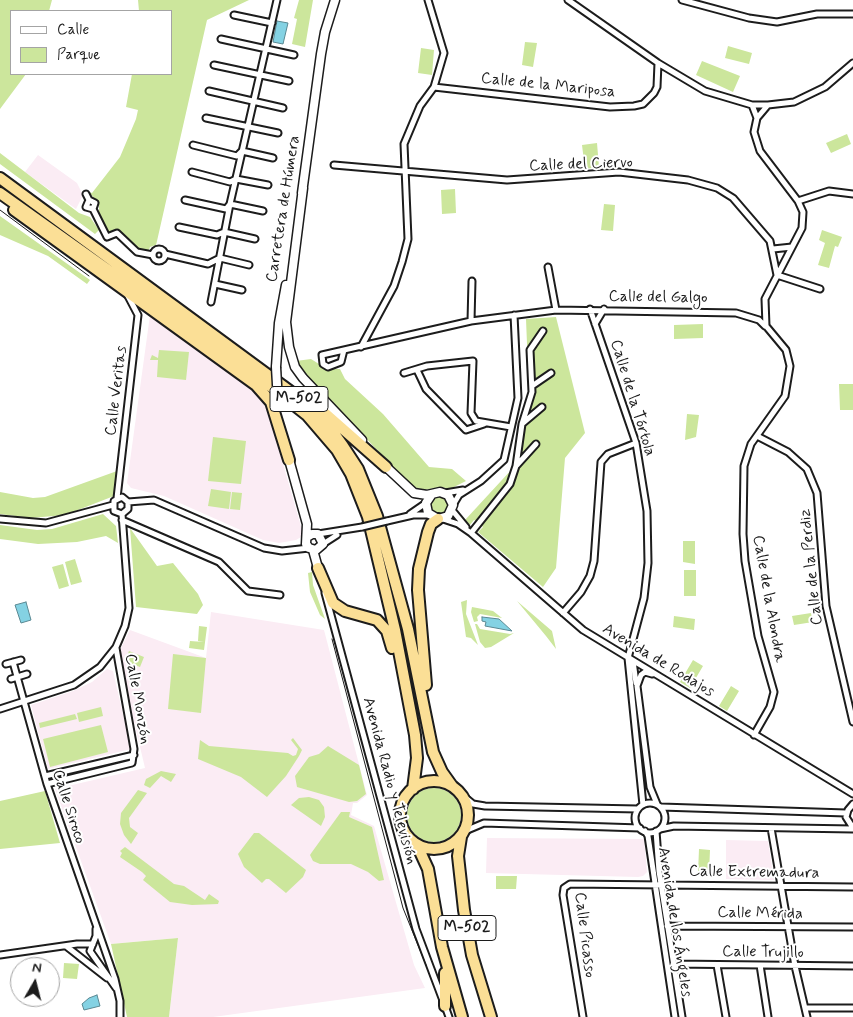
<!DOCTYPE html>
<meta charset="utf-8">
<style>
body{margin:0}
#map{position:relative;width:853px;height:1017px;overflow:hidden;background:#fff;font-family:Mynerve,sans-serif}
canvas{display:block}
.legend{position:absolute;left:10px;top:10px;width:162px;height:65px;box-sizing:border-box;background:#fff;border:1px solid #a4a4a4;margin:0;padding:6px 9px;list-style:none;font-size:15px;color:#1c1c1c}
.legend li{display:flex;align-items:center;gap:10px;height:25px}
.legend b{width:25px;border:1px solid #a4a4a4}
.north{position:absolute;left:10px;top:957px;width:50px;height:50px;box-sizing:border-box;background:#fff;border:1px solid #a4a4a4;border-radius:50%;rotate:8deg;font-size:14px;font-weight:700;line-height:20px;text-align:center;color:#1c1c1c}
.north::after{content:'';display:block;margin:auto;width:18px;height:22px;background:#1c1c1c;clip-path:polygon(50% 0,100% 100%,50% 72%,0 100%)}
</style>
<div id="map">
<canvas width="853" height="1017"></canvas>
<ul class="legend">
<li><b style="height:6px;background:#fff"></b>Calle</li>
<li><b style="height:14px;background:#cce69c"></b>Parque</li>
</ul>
<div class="north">N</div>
</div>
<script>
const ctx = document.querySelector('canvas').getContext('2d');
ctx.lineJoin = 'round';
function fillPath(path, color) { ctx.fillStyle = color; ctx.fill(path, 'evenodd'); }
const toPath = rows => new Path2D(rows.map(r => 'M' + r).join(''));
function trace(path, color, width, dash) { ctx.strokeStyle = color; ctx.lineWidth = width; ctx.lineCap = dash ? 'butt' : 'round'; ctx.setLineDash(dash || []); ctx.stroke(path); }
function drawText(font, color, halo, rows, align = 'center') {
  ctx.font = font + ' Mynerve,sans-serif'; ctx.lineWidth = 4; ctx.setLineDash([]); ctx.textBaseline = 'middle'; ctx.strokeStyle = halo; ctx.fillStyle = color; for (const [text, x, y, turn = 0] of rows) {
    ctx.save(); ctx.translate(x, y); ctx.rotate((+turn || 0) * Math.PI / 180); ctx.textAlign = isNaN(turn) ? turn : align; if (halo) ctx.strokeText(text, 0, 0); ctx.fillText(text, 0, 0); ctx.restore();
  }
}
fillPath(toPath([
 [38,155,77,183,83,195,76,209,25,172],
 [150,315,250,386,265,401,302,530,301,537,296,540,279,543,263,540,164,496,131,488,127,483],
 [211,612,324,630,367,795,357,803,353,803,351,815,374,826,414,965,425,988,213,1017,169,1017,178,938,111,944,55,789,145,768,118,654,130,630,206,658],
 [107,669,113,671,131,749,48,769,31,705,73,691,92,682],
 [487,838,644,839,647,872,643,876,638,877,486,873],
 [726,840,768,841,774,880,726,879]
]), '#fbecf4');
fillPath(toPath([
 [0,0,52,0,49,11,11,11,11,74,26,74,0,109],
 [138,0,249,0,207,20,157,241,156,245,150,247,148,253,133,245,117,231,108,233,99,214,99,204,89,192,92,193,120,157,136,119,138,110,126,107,132,74,171,74,171,11,139,11],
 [299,0,313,0,305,47,292,44,297,19,294,18],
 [525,42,537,43,533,67,522,65],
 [728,46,752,53,749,64,725,58],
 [421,48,434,50,432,75,418,73],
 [702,61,740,76,733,92,696,75],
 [847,134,851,144,831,153,826,143],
 [597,143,599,167,585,169,582,145],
 [0,153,79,213,90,217,99,230,95,234,0,164],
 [455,189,456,213,442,214,441,190],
 [604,204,615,205,613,231,601,230],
 [0,216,90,280,87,284,48,256,0,235],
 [822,230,842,237,838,247,835,246,829,268,818,265,825,243,819,240],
 [556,317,585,433,565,458,556,568,543,587,478,532,483,527,479,523,474,520,470,525,465,520,513,468,519,428,529,394,526,319],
 [703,324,703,338,674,339,674,325],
 [159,350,189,352,186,380,157,377,158,360,150,360,152,355,158,358],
 [311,359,327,369,340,369,345,379,383,414,429,467,452,469,466,481,450,489,441,487,423,490,411,486,296,364,296,361],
 [839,384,853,384,853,410,840,410],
 [687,414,699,415,696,437,685,440],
 [213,437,246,441,241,484,208,481],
 [117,471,114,496,65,515,31,518,0,514,0,492,33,498,45,497],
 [211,489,231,492,229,509,208,506],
 [232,492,242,493,240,510,230,509],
 '431 505a9 9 0 1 1 18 0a9 9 0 1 1-18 0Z',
 [103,514,116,526,118,543,106,536,77,542,38,544,0,539,0,525,37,530,52,529],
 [130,528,157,566,173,563,198,594,203,605,197,614,136,607],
 [683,541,695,541,695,564,683,562],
 [75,559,82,582,71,585,65,562],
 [63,564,69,586,59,589,52,567],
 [684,570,696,570,696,596,684,596],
 [312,572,313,585,325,619,320,615,310,592,308,573],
 [467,600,466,614,478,645,471,638,466,637,461,602],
 [517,601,552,631,556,649,546,636],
 [472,607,493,611,502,618,480,614,477,617,478,621,474,622,471,612],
 [811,613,813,622,794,625,792,616],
 [674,616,695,619,694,630,673,627],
 [475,624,477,624,480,629,510,634,514,633,491,647,485,648,480,642],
 [199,626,207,627,204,650,189,648,190,641,204,642,198,641],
 [129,651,144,657,140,667,125,661],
 [173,654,206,658,201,713,168,709],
 [693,660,703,666,690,688,680,682],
 [731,686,739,691,727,711,719,706],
 [101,707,103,716,79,722,77,713],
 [75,714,77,719,40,728,39,723],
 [101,725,108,752,50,767,43,739],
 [293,738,302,750,299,756,286,776,267,797,241,777,198,759,200,740,209,746,288,753,293,756,296,755,298,749,291,740],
 [328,746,359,765,366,794,357,801,349,802,297,787,295,776,309,757,319,754],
 [161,771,176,774,171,782,161,776,150,788,144,785,146,779],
 '407 815a27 27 0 1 1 54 0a27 27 0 1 1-54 0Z',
 [138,790,147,793,129,818,130,827,138,833,131,844,124,835,120,824,121,813],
 [45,791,60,843,0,849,0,801],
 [309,797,319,800,324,807,325,817,321,826,291,805,299,798],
 [341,812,350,812,349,817,372,827,384,880,379,881,368,872,351,864,320,864,313,861,310,855,312,852],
 [254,833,259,833,306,870,303,877,286,893,269,879,266,879,262,883,244,867,238,854],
 [125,847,174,884,184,886,205,900,209,894,219,901,218,904,192,905,170,902,143,880,146,876,142,872,120,857,122,853,120,851],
 [699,849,710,850,709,873,698,873],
 [496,876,517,876,516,889,496,889],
 [178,938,169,1017,127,1017,111,944],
 [64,963,79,964,77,979,63,978]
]), '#cce69c');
const water = toPath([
 [277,21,288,23,283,44,273,42,277,21],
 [26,602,31,620,21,623,15,605,26,602],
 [482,617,499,619,512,631,485,626,486,622,482,621,482,617],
 [97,995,100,1006,84,1010,82,1004,89,998,97,995]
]);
fillPath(water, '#84d2e3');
trace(water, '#5a8993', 1);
const street = toPath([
 [568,0,658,63,705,91,752,105,768,105],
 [682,0,749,18,777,22,817,14,853,14],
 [234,15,272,23],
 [221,39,294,55],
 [214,65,289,81],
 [434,87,610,107,634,106,643,104,654,93,657,87,658,63],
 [209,91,283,108],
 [752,105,757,118],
 [206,118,278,133],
 [193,145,237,156,242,151,273,158],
 [334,165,507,180,619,172,688,180,717,188,733,198,770,241,777,275,820,289],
 [192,172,230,182,236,179,268,185],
 [86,194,89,200,95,203,93,209],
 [89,200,86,207,93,209,107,237,117,233,137,252,153,255],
 [185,200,226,209,230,204,263,211],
 [798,201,829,191,853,194],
 [179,227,217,235,224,232,255,239],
 [773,249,792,247],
 '153 255a6 6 0 1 1 12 0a6 6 0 1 1-12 0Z',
 [165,254,208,264,220,258,249,265],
 [548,267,556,310],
 [215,284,242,290],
 [211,302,230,204,277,0],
 [590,309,636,443,647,511,648,563,644,598,628,658,643,805],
 [471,321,472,281],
 [595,324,604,309],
 [361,347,394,286,402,262,408,239,404,144,420,106,434,87,444,53,428,0],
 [344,350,341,362,328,367,323,364,322,355,344,350,471,321,556,310,736,313,759,320,765,326],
 [417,370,426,389,466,430,484,424],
 [404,373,427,366,473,361,471,413,476,421,511,427],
 [532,386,551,373],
 [523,423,542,407],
 [757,436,788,452,807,469,817,493,826,606,853,722],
 [517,465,536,444],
 [445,493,463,490],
 [117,498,138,315,128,296],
 [128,502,154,500,264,548,282,551,309,548],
 [453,505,459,495,481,481,504,460,518,398,514,315],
 [452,510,466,527],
 [122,514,114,511,114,501,122,497,128,502],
 [122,514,128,509,128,502],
 [410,514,426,503],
 [0,519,46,523,113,505],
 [443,519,458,524,471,533,583,630,853,794],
 [122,520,219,562,248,591,280,595],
 [387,521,413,515,430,515],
 [471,533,510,484,516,466,522,424,532,392,530,350,543,331],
 [318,534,362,527],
 [323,544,337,535],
 [325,593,416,929,442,998],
 [563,613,581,592,590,576,594,561,601,462,608,454,636,443],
 [633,661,636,683],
 [13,662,47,784,115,979,120,1001,120,1017],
 [6,664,21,660],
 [652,674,645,672,641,675,637,686,650,787,657,804],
 [11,679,27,674],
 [0,709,74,685,100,667,116,647,125,626,129,608,122,514],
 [754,735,770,707,774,692,758,636,745,561,743,534,744,466,751,444,785,396,790,366,786,350,766,326,765,299,802,228,803,212,798,201,760,151,754,132,757,118,768,105,794,102,825,87,853,63],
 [45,776,134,755],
 [47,784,132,763,134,749,116,648],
 [462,795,473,804,485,806,638,809],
 '635 818a15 15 0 1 1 30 0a15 15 0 1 1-30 0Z',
 [853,804,848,810,846,817,853,828],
 [661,807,846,813],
 [771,828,795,966,807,1017],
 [660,829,674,826,853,829],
 [465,831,484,823,640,828],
 [645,831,648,836,675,1017],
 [656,831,659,871,682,1017],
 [667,926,853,927],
 [96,929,96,936,90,951,116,988],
 [66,946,107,978],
 [0,955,77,944,93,944],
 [673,964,853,966],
 [717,965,726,1017],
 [760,965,768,1017],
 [445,1006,449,1017],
 [805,1008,853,1008],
 [583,1017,563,895,564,888,570,884,853,887]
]);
const secondary = toPath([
 [303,188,286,322,289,347,295,367,303,378,362,440],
 [302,193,321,54,325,32,335,0],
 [276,367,279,323,286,285],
 [288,456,307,524,306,544,309,548,316,550,323,544,318,534,312,534,307,537],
 [383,464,414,493,427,495,440,492,448,495,453,505,448,516,438,519,428,513,426,503,432,494],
 [313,550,318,568]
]);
const highway = toPath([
 [0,178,291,392,330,428,343,446,358,469,377,516,408,629,433,752,442,772,452,786],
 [0,193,260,378,307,415,337,450,351,474,368,517,395,630,415,735,417,758,413,789],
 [14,210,256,385,271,402,289,460],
 [319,408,386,467],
 [318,568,333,603,345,611,377,620,387,631,392,648],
 [426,685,418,590,419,569,428,532,431,524,438,519],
 '400 815a34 34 0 1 1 68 0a34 34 0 1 1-68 0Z',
 [461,837,458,856,464,910,472,955,491,1017],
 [417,845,428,869,442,947,462,1017],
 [445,973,445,1006]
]);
trace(street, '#1c1c1c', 9);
trace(secondary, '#1c1c1c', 11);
trace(highway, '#1c1c1c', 14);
trace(street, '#fff', 5);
trace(secondary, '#fff', 8);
trace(highway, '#fbdf96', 10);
trace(toPath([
 [0,210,89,276],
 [332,639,403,908,426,965]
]), '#1c1c1c', 1);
const streetBridge = toPath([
 [362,527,387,521]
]);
const secondaryBridge = toPath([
 [276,367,278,402]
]);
trace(streetBridge, '#1c1c1c', 9, []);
trace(secondaryBridge, '#1c1c1c', 11, []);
trace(streetBridge, '#fff', 5);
trace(secondaryBridge, '#fff', 8);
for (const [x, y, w] of [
 [299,399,58],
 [467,928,58]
]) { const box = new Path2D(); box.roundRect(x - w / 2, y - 12.5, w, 25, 4); ctx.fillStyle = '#fff'; ctx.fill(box); trace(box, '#1c1c1c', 1); }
drawText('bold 15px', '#1c1c1c', null, [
 ["M-502",299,399],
 ["M-502",467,928]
]);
drawText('16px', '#1c1c1c', '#fff', [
 ["Calle de la Mariposa",548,86,6],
 ["Calle del Ciervo",581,165,-2],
 ["Carretera de Húmera",284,209,-81],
 ["Calle del Galgo",658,298,1],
 ["Calle Veritas",117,391,-83],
 ["Calle de la Tórtola",632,398,73],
 ["Calle de la Perdiz",812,567,-96],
 ["Calle de la Alondra",768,599,80],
 ["Avenida de Rodajos",658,661,31],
 ["Calle Monzón",137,699,80],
 ["Avenida Radio y Televisión",389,781,75],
 ["Calle Siroco",68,807,72],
 ["Calle Extremadura",754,873,1],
 ["Calle Mérida",760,914,1],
 ["Avenida de los Ángeles",674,922,81],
 ["Calle Picasso",584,935,83],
 ["Calle Trujillo",763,953,1]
]);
</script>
